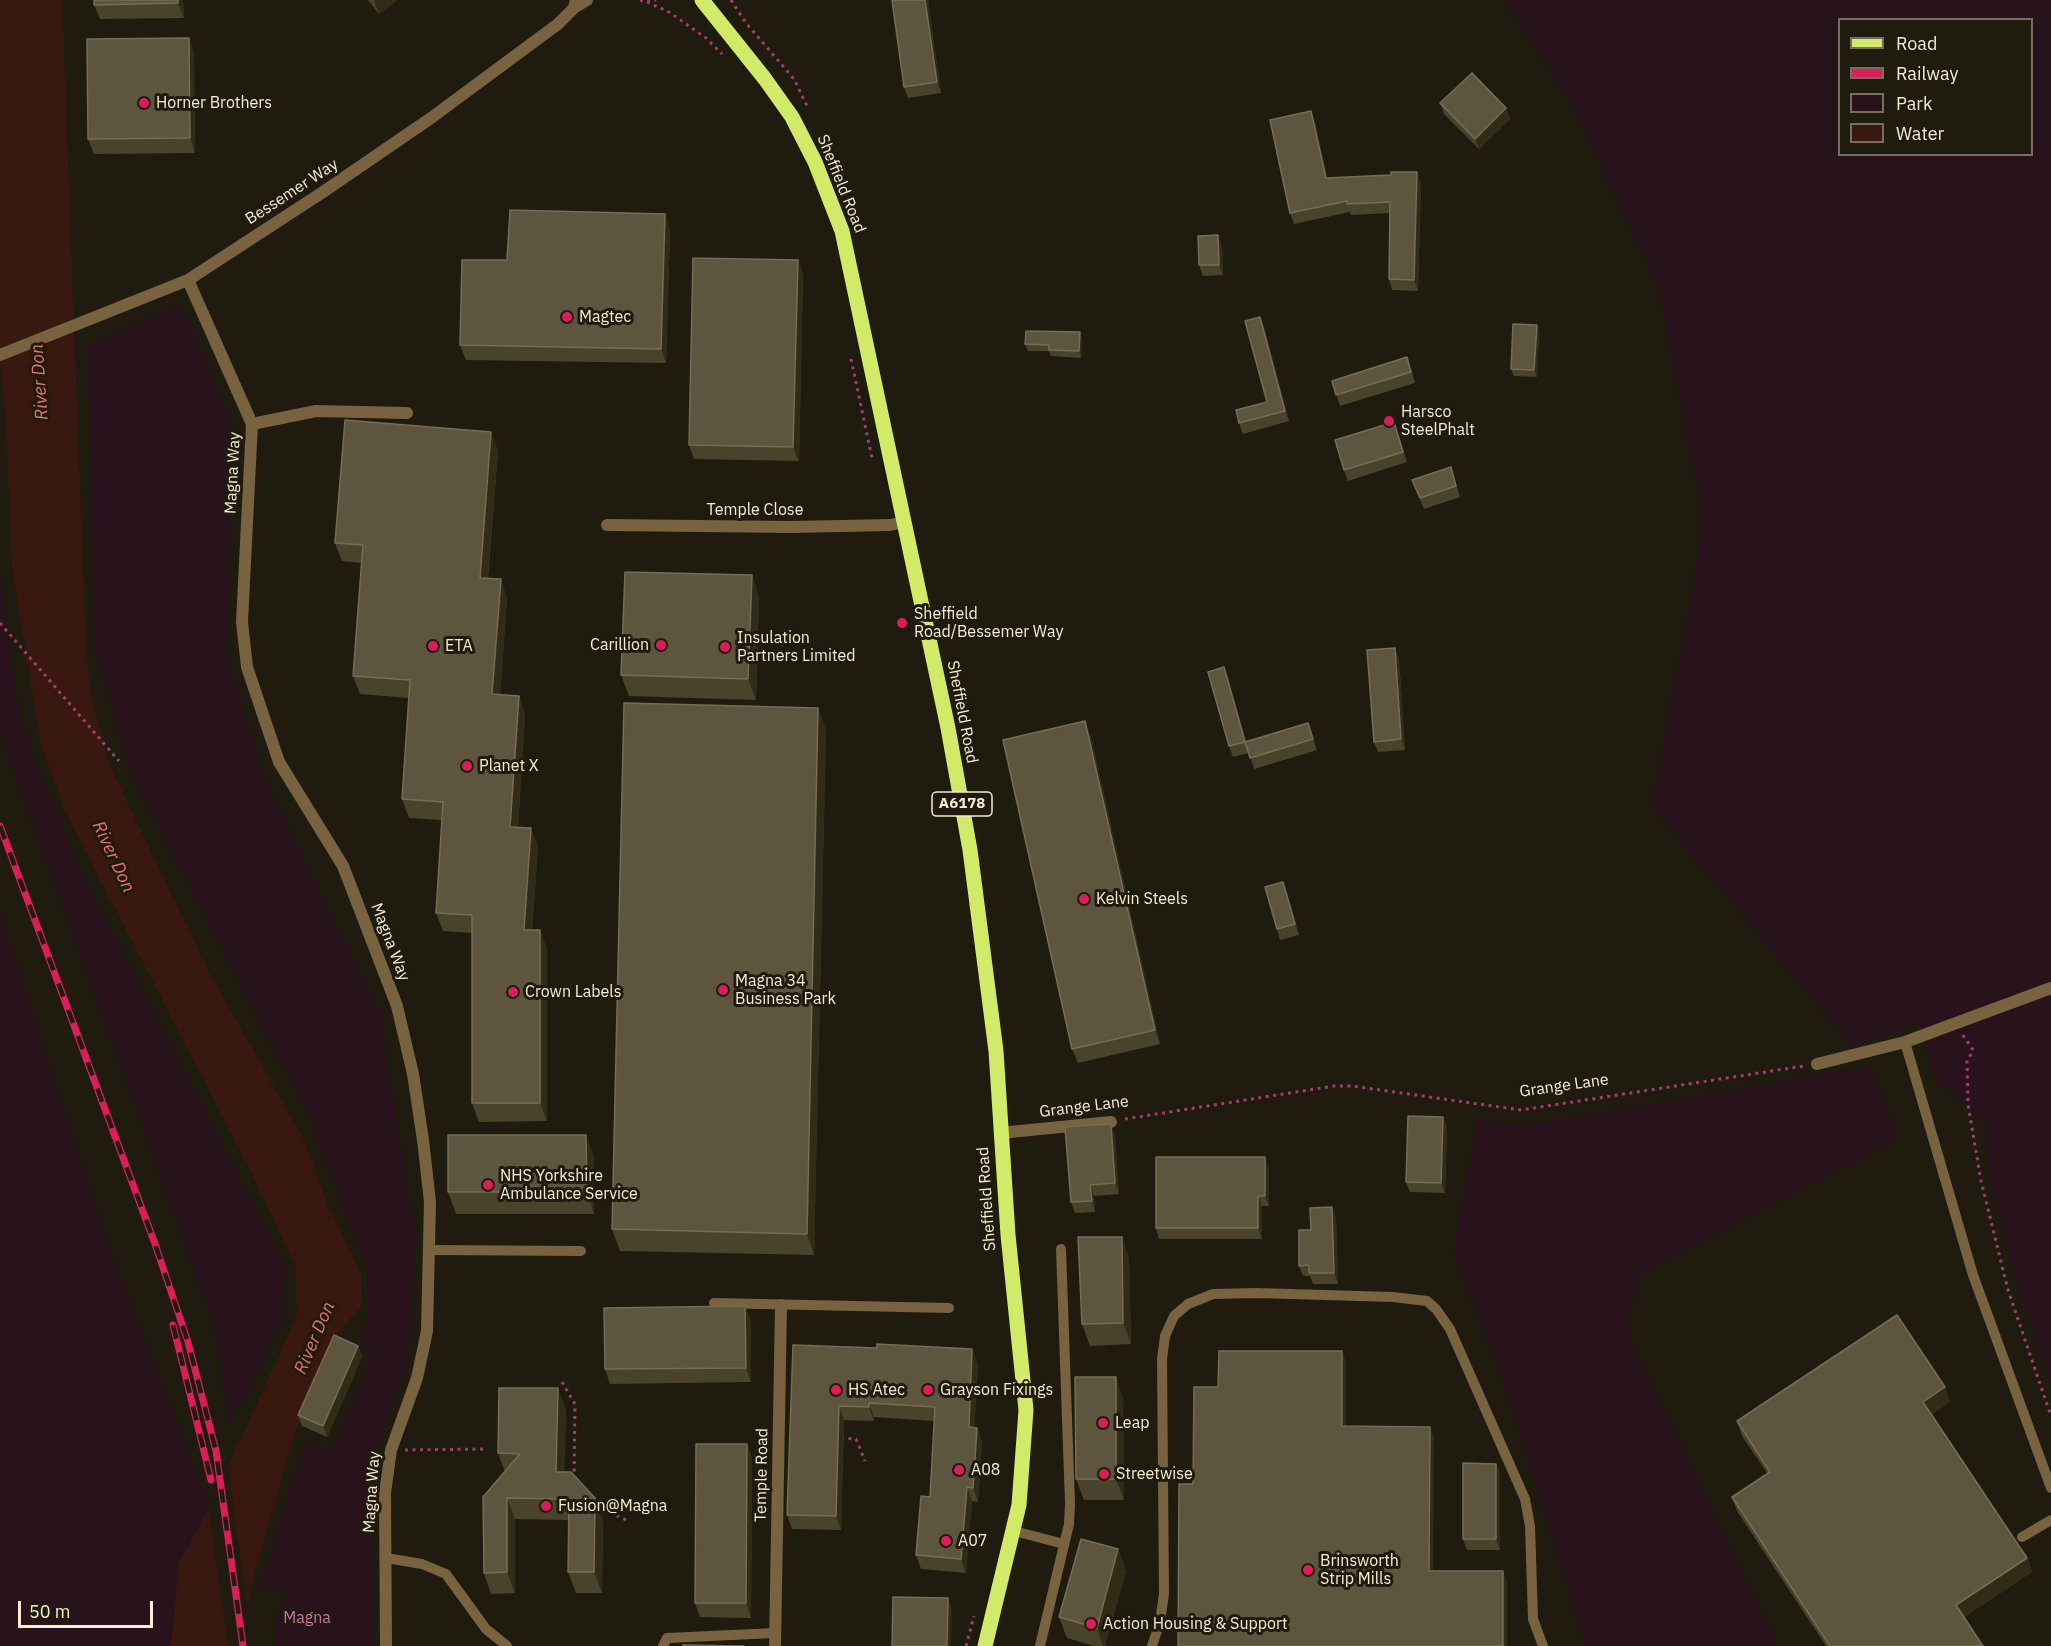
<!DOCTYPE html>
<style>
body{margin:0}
#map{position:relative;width:2051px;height:1646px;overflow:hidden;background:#1f1b0f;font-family:"IBM Plex Sans",sans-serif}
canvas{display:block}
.legend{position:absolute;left:1838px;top:18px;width:195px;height:138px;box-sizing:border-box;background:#1f1b0f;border:2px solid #766f5d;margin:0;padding:8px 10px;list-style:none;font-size:18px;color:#f9edd3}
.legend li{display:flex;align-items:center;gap:12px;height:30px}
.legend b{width:30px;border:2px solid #766f5d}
.scale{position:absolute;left:18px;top:1601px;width:135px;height:27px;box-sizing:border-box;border:3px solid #f9edd3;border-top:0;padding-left:8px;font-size:18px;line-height:21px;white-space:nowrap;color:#f9edd3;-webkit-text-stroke:4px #1f1b0f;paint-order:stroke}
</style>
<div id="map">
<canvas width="2051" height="1646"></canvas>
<ul class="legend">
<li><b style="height:8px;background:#d1eb68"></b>Road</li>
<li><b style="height:8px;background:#db1d5b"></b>Railway</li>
<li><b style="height:16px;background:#28131d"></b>Park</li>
<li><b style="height:16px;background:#38180f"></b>Water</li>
</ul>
<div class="scale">50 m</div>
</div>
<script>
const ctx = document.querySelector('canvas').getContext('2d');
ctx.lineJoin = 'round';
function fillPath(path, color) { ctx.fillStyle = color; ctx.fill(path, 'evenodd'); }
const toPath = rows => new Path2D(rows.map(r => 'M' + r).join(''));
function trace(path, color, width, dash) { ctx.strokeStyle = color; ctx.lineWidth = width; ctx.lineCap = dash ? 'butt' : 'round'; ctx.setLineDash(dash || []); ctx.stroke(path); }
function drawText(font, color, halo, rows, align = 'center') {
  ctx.font = font + ' "IBM Plex Sans",sans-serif'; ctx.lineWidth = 6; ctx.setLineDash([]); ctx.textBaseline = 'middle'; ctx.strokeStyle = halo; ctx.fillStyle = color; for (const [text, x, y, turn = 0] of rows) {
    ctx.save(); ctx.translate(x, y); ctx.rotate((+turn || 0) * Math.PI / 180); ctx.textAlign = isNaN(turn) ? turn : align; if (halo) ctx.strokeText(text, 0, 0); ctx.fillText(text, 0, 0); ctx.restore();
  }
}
fillPath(toPath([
 [1504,0,2051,0,2051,1383,2019,1289,1989,1177,1986,1122,1937,1082,1919,1024,1853,1047,1652,806,1704,526,1659,287,1571,102],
 [1840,20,2032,20,2032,154,1840,154],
 [181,305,235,434,226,654,262,775,380,1014,415,1240,407,1364,373,1459,373,1646,275,1646,276,1624,286,1588,261,1587,304,1443,333,1450,373,1352,359,1345,368,1315,367,1269,310,1118,131,773,95,650,88,346],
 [0,572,15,695,32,754,80,870,285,1267,281,1324,229,1426,214,1324,0,733],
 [0,914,114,1263,210,1506,179,1563,171,1646,0,1646],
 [1871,1066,1898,1138,1640,1274,1625,1329,1777,1646,1586,1646,1503,1380,1454,1254,1477,1120,1528,1126]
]), '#28131d');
fillPath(toPath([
 [0,0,62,0,86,651,92,698,110,766,210,974,303,1138,328,1205,361,1274,362,1306,338,1332,294,1435,257,1565,237,1646,171,1646,179,1563,210,1506,297,1316,296,1267,253,1176,64,809,41,745,12,568,6,421,0,363]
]), '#38180f');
fillPath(toPath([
 [227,1461,248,1613,243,1636,235,1646,228,1646,208,1503]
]), '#1f1b0f');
trace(toPath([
 [640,0,647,2,656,0],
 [731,0,746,23,794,79,808,108],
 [647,2,669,12,706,38,722,54],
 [851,359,872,458],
 [0,623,119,761],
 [1963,1035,1973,1050,1967,1062,1968,1104,1981,1181,2008,1290,2051,1416],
 [1125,1119,1334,1086,1352,1086,1521,1110,1804,1066],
 [562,1382,575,1404,574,1478],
 [841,1438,856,1439,865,1461],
 [405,1450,485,1449],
 [593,1497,608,1511,628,1521],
 [966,1646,974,1616]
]), '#a33d6f', 3, [3, 4.5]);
trace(toPath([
 [1905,1042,1973,1275,2051,1488],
 [430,1250,581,1251],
 [714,1303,949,1308],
 [1014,1531,1064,1544],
 [2022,1537,2051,1520],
 [386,1558,422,1564,446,1574,486,1629,507,1646],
 [663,1646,667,1638,775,1633],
 [1040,1646,1069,1524,1070,1503,1061,1249],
 [1152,1646,1160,1622,1164,1594,1162,1359,1165,1336,1174,1316,1188,1304,1213,1294,1256,1293,1393,1297,1427,1301,1436,1309,1450,1329,1525,1499,1530,1526,1533,1619,1543,1646]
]), '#786240', 10);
trace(toPath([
 [576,0,574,8,587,0],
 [188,280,252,424,242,622,247,667,279,762,343,866,397,1006,413,1074,423,1140,430,1202,427,1331,417,1378,391,1450,385,1493,386,1646],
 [0,355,188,280,323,192,431,118,558,24,574,8],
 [252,424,316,411,407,413],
 [607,525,792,527,890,525,904,522],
 [1817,1064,1905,1042,2051,988],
 [1000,1133,1111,1122],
 [775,1646,781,1305]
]), '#786240', 12);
trace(toPath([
 [702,0,765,79,792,117,815,162,842,231,948,728,970,850,996,1051,1008,1235,1026,1410,1019,1505,985,1646]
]), '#d1eb68', 15);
const rail = toPath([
 [0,826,155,1244,188,1342,216,1451,243,1646],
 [173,1325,211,1480]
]);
trace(rail, '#db1d5b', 7);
trace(rail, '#1f1b0f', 4.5, [14]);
fillPath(toPath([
 [183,0,184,18,100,19,94,5],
 [368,0,397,0,379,14],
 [928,0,941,93,908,98,904,87],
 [194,52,195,153,94,154,88,139],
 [1440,103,1506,108,1510,119,1479,149,1444,114],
 [1315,122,1327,178,1391,175,1417,172,1421,183,1418,291,1392,290,1389,279,1390,213,1351,215,1350,212,1294,224,1290,213],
 [670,228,666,363,466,360,460,345,507,260],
 [1222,246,1223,275,1203,276,1199,265],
 [798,260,803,274,799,461,694,459,689,445],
 [1537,325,1539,333,1537,377,1514,376,1511,369],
 [1264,327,1289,421,1243,434,1239,423,1267,402],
 [1082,338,1081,358,1051,356,1049,351,1028,351,1025,344],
 [1411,368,1415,383,1340,406,1332,381],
 [1398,433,1407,462,1348,481,1344,470],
 [498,450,488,579,507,598,500,695,519,696,525,715,518,828,531,828,538,847,532,930,547,948,547,1121,479,1122,472,1103,472,933,443,931,436,913,442,820,409,818,402,799,409,698,360,694,353,676,361,563,342,561,335,543],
 [1451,467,1460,497,1424,509,1412,480],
 [759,596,756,700,629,696,621,675],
 [1399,659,1405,750,1378,752,1374,742],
 [1228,678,1246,741,1308,723,1317,750,1254,769,1249,753,1233,757,1229,746],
 [826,729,814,1255,620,1251,612,1229],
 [1091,736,1160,1044,1078,1063,1072,1049],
 [1287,893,1299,935,1280,940,1277,929],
 [1443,1117,1447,1128,1445,1193,1410,1192,1406,1182],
 [1115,1135,1119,1194,1094,1196,1095,1212,1075,1213,1071,1202],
 [594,1156,594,1214,456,1214,448,1192],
 [1269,1168,1269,1206,1262,1206,1262,1239,1159,1239,1156,1228],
 [1332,1207,1336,1218,1338,1284,1313,1284,1310,1276,1303,1276,1299,1266,1311,1230],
 [1129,1258,1131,1344,1090,1346,1082,1324],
 [745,1306,751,1321,751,1382,610,1384,605,1369],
 [793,1345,978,1363,974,1428,977,1428,982,1442,978,1502,972,1501,966,1573,921,1569,916,1555,930,1497,935,1421,874,1417,874,1421,844,1420,841,1530,792,1529,787,1515],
 [358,1346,362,1357,327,1437,302,1426,298,1415],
 [1945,1387,1950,1402,1932,1414,2027,1558,2032,1572,1964,1617,1983,1646,1826,1646,1737,1511,1732,1497,1767,1473,1742,1436,1737,1421],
 [1123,1398,1124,1500,1084,1500,1076,1479],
 [566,1409,564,1472,603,1519,602,1593,576,1593,568,1572,569,1520,515,1519,515,1593,491,1594,484,1573,505,1472,498,1453],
 [747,1444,752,1459,751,1618,700,1617,695,1603],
 [1496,1464,1500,1474,1500,1550,1467,1550,1463,1539],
 [1118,1549,1126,1571,1105,1646,1094,1646,1067,1638,1059,1617]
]), '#4a432b');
fillPath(toPath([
 [178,0,183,0,184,18,178,3],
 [374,0,397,0,379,14],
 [925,0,928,0,941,93,937,82],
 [189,38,194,52,195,153,190,138],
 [1506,108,1510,119,1479,149,1475,139],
 [1311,111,1315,122,1330,189,1326,178],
 [1417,172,1421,183,1418,291,1414,280],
 [665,214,670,228,666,363,661,349],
 [1218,235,1222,246,1223,275,1219,265],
 [798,260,803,274,799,461,793,447],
 [1260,317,1264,327,1289,421,1285,411],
 [1537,325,1539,333,1537,377,1534,370],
 [1080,332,1082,338,1081,358,1079,351],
 [491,432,498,450,486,596,480,578],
 [752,575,759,596,756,700,748,679],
 [501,579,507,598,499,713,492,694],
 [1395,648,1399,659,1405,750,1401,739],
 [1224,667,1228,678,1249,752,1245,742],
 [519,696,525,715,517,845,510,827],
 [818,708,826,729,814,1255,807,1234],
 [1085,721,1091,736,1160,1044,1155,1030],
 [531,828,538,847,531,948,524,930],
 [1283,882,1287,893,1299,935,1295,924],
 [540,930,547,948,547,1121,540,1103],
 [1443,1117,1447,1128,1445,1193,1441,1183],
 [1111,1124,1115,1135,1119,1194,1115,1183],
 [586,1135,594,1156,594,1214,587,1192],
 [1265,1157,1269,1168,1269,1206,1265,1196],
 [1090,1185,1094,1196,1095,1212,1092,1201],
 [1258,1196,1262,1206,1262,1239,1258,1228],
 [1332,1207,1336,1218,1338,1284,1334,1273],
 [1122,1237,1129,1258,1131,1344,1123,1323],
 [745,1306,751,1321,751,1382,746,1368],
 [358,1346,362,1357,327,1437,323,1426],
 [972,1349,978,1363,974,1441,969,1427],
 [1342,1351,1346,1362,1346,1437,1342,1426],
 [1116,1377,1123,1398,1124,1500,1116,1479],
 [1945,1387,1950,1402,1929,1416,1923,1402],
 [558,1388,566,1409,564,1493,556,1472],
 [869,1403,874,1417,874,1421,869,1407],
 [839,1406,844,1420,841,1530,836,1516],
 [1430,1427,1434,1437,1433,1581,1429,1571],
 [977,1428,982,1442,978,1502,973,1488],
 [747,1444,752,1459,751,1618,746,1603],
 [1496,1464,1500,1474,1500,1550,1496,1539],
 [967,1487,972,1501,966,1573,961,1559],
 [507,1498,515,1519,515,1593,507,1572],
 [595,1498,603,1519,602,1593,594,1572],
 [1118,1549,1126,1571,1105,1646,1103,1646,1097,1628],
 [2027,1558,2032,1572,1961,1619,1956,1605],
 [1503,1571,1507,1582,1507,1646,1503,1646],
 [948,1598,952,1609,951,1646,947,1646]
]), '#312b18');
const building = toPath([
 [94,0,178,0,178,3,94,5,94,0],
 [892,0,925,0,937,82,904,87,892,0],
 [189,38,190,138,88,139,87,39,189,38],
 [1472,73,1506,108,1475,139,1440,103,1472,73],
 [1311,111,1326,178,1391,175,1391,172,1417,172,1414,280,1389,279,1390,202,1347,204,1347,201,1290,213,1270,120,1311,111],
 [510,210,665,214,661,349,460,345,462,260,507,260,510,210],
 [1218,235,1219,265,1199,265,1198,236,1218,235],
 [693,258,798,260,793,447,689,445,693,258],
 [1260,317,1285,411,1239,423,1236,410,1267,402,1245,321,1260,317],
 [1513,324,1537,325,1534,370,1511,369,1513,324],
 [1026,331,1080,332,1079,351,1049,350,1049,345,1025,344,1026,331],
 [1407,357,1411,372,1336,395,1332,381,1407,357],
 [345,420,491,432,480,578,501,579,492,694,519,696,510,827,531,828,524,930,540,930,540,1103,472,1103,472,915,436,913,443,802,402,799,410,680,353,676,363,545,335,543,345,420],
 [1394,422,1403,452,1344,470,1335,440,1394,422],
 [1451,467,1456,486,1420,498,1412,480,1451,467],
 [625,572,752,575,748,679,621,675,625,572],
 [1395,648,1401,739,1374,742,1367,650,1395,648],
 [1224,667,1245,742,1229,746,1208,672,1224,667],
 [624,703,818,708,807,1234,612,1229,624,703],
 [1085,721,1155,1030,1072,1049,1003,740,1085,721],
 [1308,723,1313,739,1250,758,1245,742,1308,723],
 [1283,882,1295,924,1277,929,1265,887,1283,882],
 [1408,1116,1443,1117,1441,1183,1406,1182,1408,1116],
 [1111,1124,1115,1183,1090,1185,1092,1201,1071,1202,1065,1127,1111,1124],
 [448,1135,586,1135,587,1192,448,1192,448,1135],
 [1156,1157,1265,1157,1265,1196,1258,1196,1258,1228,1156,1228,1156,1157],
 [1332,1207,1334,1273,1309,1273,1309,1265,1299,1266,1299,1230,1311,1230,1310,1208,1332,1207],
 [1078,1237,1122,1237,1123,1323,1082,1324,1078,1237],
 [745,1306,746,1368,605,1369,604,1308,745,1306],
 [1897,1315,1945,1387,1923,1402,2027,1558,1956,1605,1983,1646,1830,1646,1732,1497,1770,1472,1737,1421,1897,1315],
 [334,1335,358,1346,323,1426,298,1415,334,1335],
 [877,1344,972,1349,969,1427,977,1428,973,1488,967,1487,961,1559,916,1555,921,1496,930,1497,935,1407,869,1403,869,1407,839,1406,836,1516,787,1515,793,1345,877,1348,877,1344],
 [1219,1351,1342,1351,1342,1426,1430,1427,1429,1571,1503,1571,1503,1646,1178,1646,1179,1484,1193,1484,1194,1387,1218,1387,1219,1351],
 [1075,1377,1116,1377,1116,1479,1076,1479,1075,1377],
 [499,1388,558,1388,556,1472,571,1472,595,1498,594,1572,568,1572,569,1499,507,1498,507,1572,484,1573,483,1497,520,1454,498,1453,499,1388],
 [696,1444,747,1444,746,1603,695,1603,696,1444],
 [1463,1463,1496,1464,1496,1539,1463,1539,1463,1463],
 [1081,1539,1118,1549,1097,1628,1059,1617,1081,1539],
 [893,1597,948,1598,947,1646,892,1646,893,1597],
 [683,1645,744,1646,683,1646,683,1645]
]);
fillPath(building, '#5d553d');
trace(building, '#756d54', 1.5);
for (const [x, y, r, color] of [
 [144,103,6,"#db1d5b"],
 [567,317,6,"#db1d5b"],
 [1389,421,6,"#db1d5b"],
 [902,623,6,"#db1d5b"],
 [661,645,6,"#db1d5b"],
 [433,646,6,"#db1d5b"],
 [725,647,6,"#db1d5b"],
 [467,766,6,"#db1d5b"],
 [1084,899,6,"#db1d5b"],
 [723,990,6,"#db1d5b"],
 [513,992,6,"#db1d5b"],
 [488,1185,6,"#db1d5b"],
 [836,1390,6,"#db1d5b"],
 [928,1390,6,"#db1d5b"],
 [1103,1423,6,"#db1d5b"],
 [959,1470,6,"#db1d5b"],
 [1104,1474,6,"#db1d5b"],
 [546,1506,6,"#db1d5b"],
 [946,1541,6,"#db1d5b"],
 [1308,1570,6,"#db1d5b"],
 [1091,1624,6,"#db1d5b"]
]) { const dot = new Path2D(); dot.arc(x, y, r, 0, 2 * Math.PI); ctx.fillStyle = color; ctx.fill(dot); trace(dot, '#1f1b0f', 2); }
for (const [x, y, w] of [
 [962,804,60]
]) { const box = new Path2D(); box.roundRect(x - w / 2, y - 12, w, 24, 4.5); ctx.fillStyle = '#1f1b0f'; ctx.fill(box); trace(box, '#f9edd3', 1.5); }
drawText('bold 15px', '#f9edd3', null, [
 ["A6178",962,804]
]);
drawText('16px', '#f9edd3', '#1f1b0f', [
 ["Horner Brothers",156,103],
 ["Magtec",579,317],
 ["Harsco",1401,412],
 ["SteelPhalt",1401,430],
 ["Sheffield",914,614],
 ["Road/Bessemer Way",914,632],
 ["Insulation",737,638],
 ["Partners Limited",737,656],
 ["Carillion",649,645,"right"],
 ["ETA",445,646],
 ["Planet X",479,766],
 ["Kelvin Steels",1096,899],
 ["Magna 34",735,981],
 ["Business Park",735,999],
 ["Crown Labels",525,992],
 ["NHS Yorkshire",500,1176],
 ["Ambulance Service",500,1194],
 ["HS Atec",848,1390],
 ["Grayson Fixings",940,1390],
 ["Leap",1115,1423],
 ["A08",971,1470],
 ["Streetwise",1116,1474],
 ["Fusion@Magna",558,1506],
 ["A07",958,1541],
 ["Brinsworth",1320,1561],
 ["Strip Mills",1320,1579],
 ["Action Housing & Support",1103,1624]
], 'left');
drawText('16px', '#f9edd3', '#1f1b0f', [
 ["Sheffield Road",841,184,68],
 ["Bessemer Way",292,192,-33],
 ["Magna Way",233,473,-87],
 ["Temple Close",755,510],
 ["Sheffield Road",962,712,79],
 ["Magna Way",390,942,69],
 ["Grange Lane",1564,1086,-8],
 ["Grange Lane",1084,1107,-7],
 ["Sheffield Road",987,1199,-94],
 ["Temple Road",762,1475,-89],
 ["Magna Way",372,1492,-86]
]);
drawText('16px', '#cf69ae', '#1f1b0f', [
 ["Magna",307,1618]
]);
drawText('italic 18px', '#ec726e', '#1f1b0f', [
 ["River Don",40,382,-94],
 ["River Don",113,857,65],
 ["River Don",315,1338,-67]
]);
</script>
